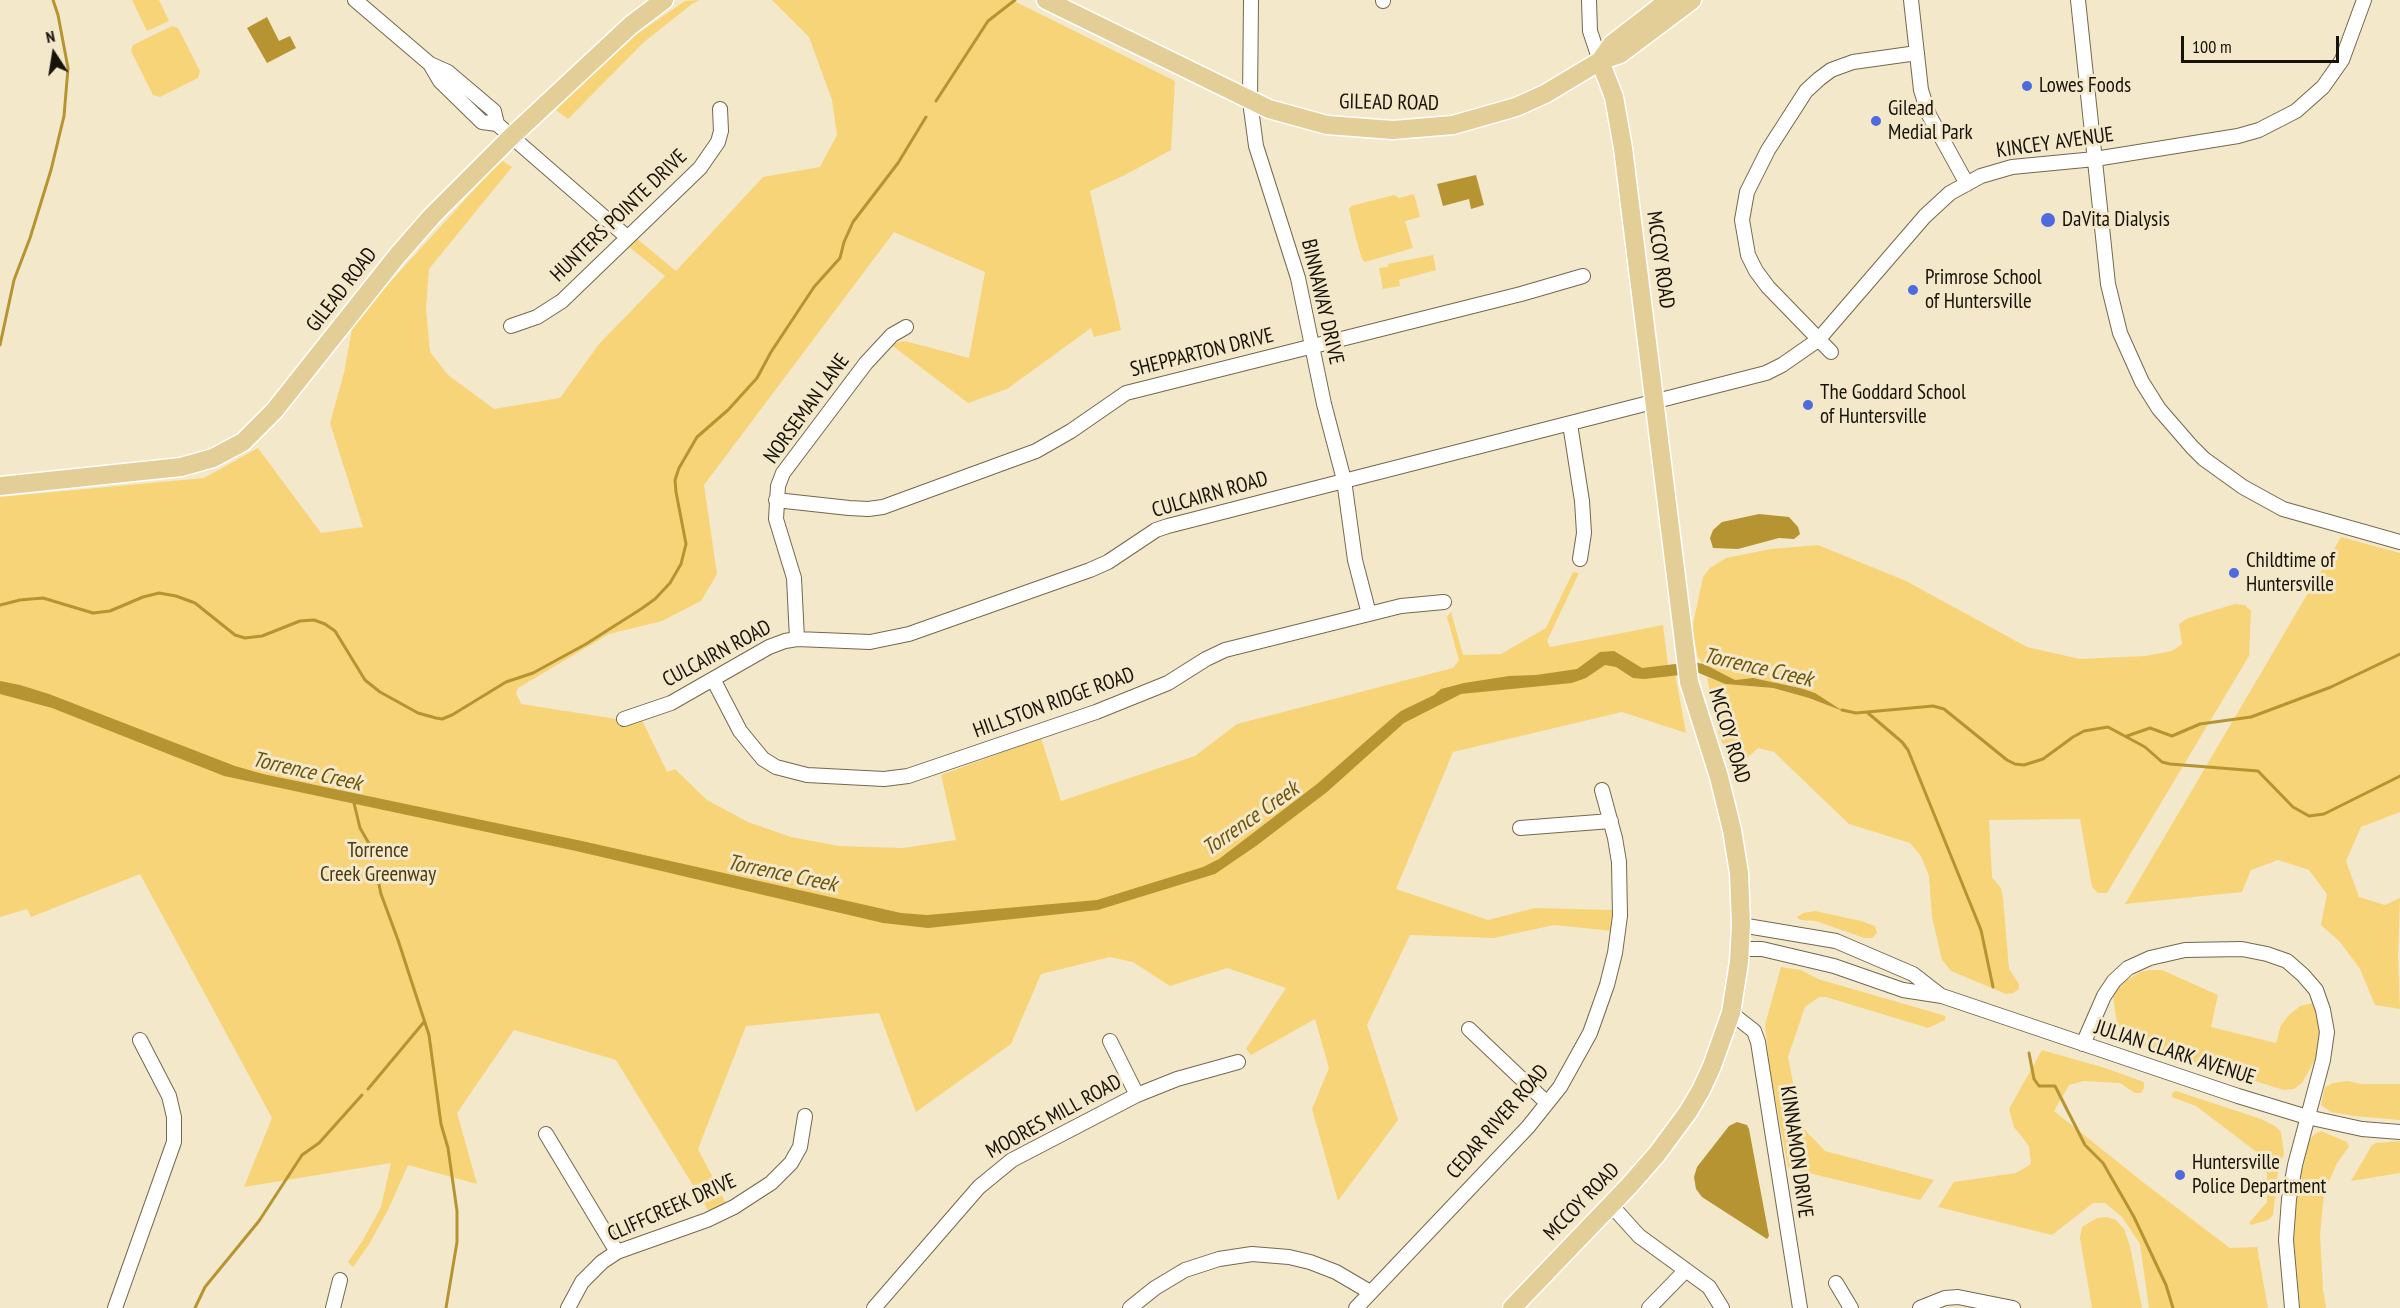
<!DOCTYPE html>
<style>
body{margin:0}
#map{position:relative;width:2400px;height:1308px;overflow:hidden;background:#f4e8cb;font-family:"PT Sans Narrow",sans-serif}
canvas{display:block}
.north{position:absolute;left:24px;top:24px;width:60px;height:60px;-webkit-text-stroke:4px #f4e8cb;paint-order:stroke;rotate:348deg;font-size:16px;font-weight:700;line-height:24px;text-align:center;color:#171308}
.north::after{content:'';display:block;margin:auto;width:21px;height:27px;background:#171308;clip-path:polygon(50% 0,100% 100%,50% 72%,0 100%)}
.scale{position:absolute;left:2181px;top:36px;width:158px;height:27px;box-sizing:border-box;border:3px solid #171308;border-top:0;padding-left:8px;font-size:18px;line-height:21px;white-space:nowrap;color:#171308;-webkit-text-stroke:4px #f4e8cb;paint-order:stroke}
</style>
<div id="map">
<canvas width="2400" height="1308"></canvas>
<div class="north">N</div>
<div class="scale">100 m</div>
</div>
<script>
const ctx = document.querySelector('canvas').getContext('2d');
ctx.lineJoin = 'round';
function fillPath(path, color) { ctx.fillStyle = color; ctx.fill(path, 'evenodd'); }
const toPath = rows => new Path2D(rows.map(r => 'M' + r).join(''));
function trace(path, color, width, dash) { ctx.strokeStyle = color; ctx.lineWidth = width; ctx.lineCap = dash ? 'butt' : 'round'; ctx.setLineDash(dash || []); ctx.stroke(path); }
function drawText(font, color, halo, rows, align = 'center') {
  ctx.font = font + ' "PT Sans Narrow",sans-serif'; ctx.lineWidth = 6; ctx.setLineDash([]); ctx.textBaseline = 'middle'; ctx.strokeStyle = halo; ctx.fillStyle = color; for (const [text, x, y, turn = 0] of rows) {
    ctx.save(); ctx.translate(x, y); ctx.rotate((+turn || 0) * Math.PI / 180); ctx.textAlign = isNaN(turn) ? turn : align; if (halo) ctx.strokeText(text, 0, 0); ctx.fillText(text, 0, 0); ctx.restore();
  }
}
fillPath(toPath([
 [132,0,159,0,169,21,147,31],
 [700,0,692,4,644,42,568,119,556,110,627,41,685,1],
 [772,0,1012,0,1175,81,1171,150,1123,176,1090,191,1121,330,1094,337,1091,328,1007,389,968,403,890,344,905,341,969,358,985,272,894,232,704,485,717,574,701,601,662,621,609,634,518,688,516,693,521,704,629,721,641,718,667,772,675,769,707,800,748,822,791,837,839,846,903,848,956,840,941,775,1041,738,1061,801,1195,756,1237,724,1453,668,1459,660,1447,617,1451,612,1463,655,1501,654,1546,628,1573,572,1579,573,1547,641,1550,647,1663,625,1669,674,1675,673,1686,733,1622,712,1453,752,1396,889,1488,920,1535,908,1615,910,1613,931,1554,925,1494,938,1410,935,1367,1025,1398,1120,1338,1201,1312,1109,1329,1068,1315,1019,1251,1055,1246,1049,1286,988,1227,968,1170,986,1133,962,1110,957,1041,974,1011,1044,916,1112,879,1013,746,1026,698,1149,727,1205,710,1213,616,1060,514,1030,457,1113,477,1184,408,1165,388,1210,368,1246,353,1267,348,1262,363,1240,381,1207,391,1163,244,1187,272,1118,140,874,31,917,27,909,0,917,0,497,204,478,258,448,321,533,363,527,330,423,344,373,353,323,501,160,512,167,429,269,426,308,430,352,448,375,494,409,560,398,599,344,665,276,628,246,636,238,676,271,763,177,820,167,837,135,832,100,809,37],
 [172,26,178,28,200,71,198,78,160,97,153,95,131,51,133,45],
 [1414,194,1420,217,1405,221,1413,248,1365,262,1362,259,1355,235,1349,209,1351,206,1394,195,1399,198],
 [1433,255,1436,270,1399,280,1400,286,1383,289,1379,268,1388,267,1388,264],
 [2341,537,2400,553,2400,812,2361,827,2346,861,2359,897,2385,905,2400,898,2398,956,2400,1009,2375,1005,2360,969,2340,942,2321,925,2327,894,2309,870,2278,860,2251,870,2242,892,2125,904],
 [1818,545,1906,581,2027,647,2080,659,2145,656,2172,651,2182,644,2179,624,2188,618,2235,604,2245,605,2251,611,2249,656,2107,893,2098,893,2092,887,2080,819,1989,820,1992,877,2001,888,2003,898,2009,969,2019,984,2019,989,2013,993,2006,994,1951,971,1942,960,1932,917,1929,876,1921,856,1910,843,1849,824,1774,752,1758,748,1737,767,1728,754,1719,736,1707,677,1725,684,1773,688,1810,698,1800,688,1753,678,1735,680,1704,664,1698,658,1692,629,1703,577,1710,568,1726,558,1771,549],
 [1815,911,1861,921,1875,926,1877,933,1872,938,1864,938,1816,921,1800,920,1797,917,1803,913],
 [1781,967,1801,970,1818,979,1946,1016,1945,1020,1928,1028,1826,997,1819,997,1805,1007,1788,1057,1802,1127,1825,1151,1934,1180,1920,1200,1788,1168,1770,1070,1765,1025],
 [2150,970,2162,970,2218,995,2211,1027,2276,1043,2281,1025,2290,1014,2300,1006,2313,1003,2318,1016,2320,1037,2315,1060,2302,1083,2294,1089,2284,1090,2148,1048,2128,1037,2117,1024,2113,996,2116,987,2140,972],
 [2042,1050,2105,1068,2144,1082,2144,1088,2141,1093,2135,1093,2120,1083,2084,1081,2069,1085,2054,1111,2144,1183,2230,1248,2257,1247,2268,1308,2149,1308,2140,1244,2122,1217,2105,1203,2093,1203,2052,1235,1938,1207,1954,1182,2016,1173,2031,1164,2029,1146,2014,1127,2009,1109],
 [2347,1081,2362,1084,2400,1084,2400,1120,2354,1116,2331,1112,2321,1105,2325,1087,2333,1083],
 [2176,1091,2261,1119,2275,1126,2281,1132,2284,1154,2278,1170,2273,1215,2268,1220,2251,1225,2249,1223,2267,1202,2267,1175,2262,1156,2196,1106,2172,1097,2172,1093],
 [2321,1131,2347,1142,2349,1147,2337,1163,2324,1193,2320,1235,2323,1289,2326,1308,2300,1308,2293,1231,2300,1173,2309,1140,2315,1134],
 [2400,1141,2400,1173,2351,1181,2372,1145,2376,1143],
 [2107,1217,2116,1220,2124,1229,2130,1246,2142,1308,2092,1308,2080,1238,2082,1227,2097,1218]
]), '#f7d478');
fillPath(toPath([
 [267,17,279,41,290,36,296,48,267,63,247,28],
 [1476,175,1484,205,1471,209,1469,199,1443,206,1437,184],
 [1759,514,1789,517,1798,527,1800,534,1794,539,1779,538,1738,549,1713,548,1710,538,1713,530,1722,522],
 [1614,651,1642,668,1692,662,1704,664,1735,680,1753,678,1800,688,1815,693,1843,711,1809,698,1773,688,1725,684,1699,673,1644,679,1633,678,1616,667,1605,665,1586,678,1572,683,1461,694,1404,723,1327,792,1256,846,1215,874,1098,910,928,928,883,923,576,851,224,776,52,708,0,694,0,681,20,685,49,694,235,766,263,774,582,841,901,913,927,915,1097,900,1203,867,1219,859,1317,784,1390,720,1401,711,1434,695,1441,689,1464,683,1509,676,1536,675,1577,669,1600,652],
 [1737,1122,1747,1125,1749,1129,1769,1236,1767,1239,1702,1197,1696,1189,1694,1177,1697,1167,1729,1126]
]), '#b69432');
trace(toPath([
 [936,101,988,21,1015,0],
 [0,345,14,280,30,238,51,170,64,116,68,68,58,15,53,0],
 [0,605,20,600,43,598,93,613,110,611,143,597,159,593,176,596,195,603,235,635,245,638,262,636,300,621,314,620,325,624,335,631,365,680,380,692,418,713,436,718,442,719,452,715,506,682,533,673,586,644,641,609,655,599,670,583,681,564,686,544,676,492,675,480,679,468,697,437,728,410,757,378,771,352,814,287,840,258,844,242,853,222,898,163,926,117],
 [1842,710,1856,713,1933,706,1944,709,2007,760,2015,764,2024,765,2043,759,2073,737,2084,731,2108,727,2145,747,2162,762,2170,764,2258,771,2293,807,2309,816,2324,814,2400,776],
 [1868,713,1902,742,1908,750,1981,930,1993,987],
 [2127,736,2150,728,2172,736,2200,724,2251,717,2331,687,2400,654],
 [354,803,360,828,371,847],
 [375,866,381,894,398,940,429,1035,441,1124,448,1148,457,1211,457,1242,446,1308],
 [2029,1053,2034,1079,2039,1086,2055,1086,2085,1145,2103,1163,2134,1217,2166,1285,2173,1308],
 [368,1089,424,1022],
 [195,1308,205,1287,259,1221,302,1155,319,1143,362,1095]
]), '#b69432', 3);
const minor = toPath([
 [355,0,430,64,448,72,494,111,497,124],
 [1251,0,1250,101,1256,146,1298,278,1324,404,1344,480,1355,560,1369,614],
 [1589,0,1590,31,1600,61],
 [1911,0,1921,90,1929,115,1967,184],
 [2078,0,2108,284,2120,333,2142,382,2159,409,2192,447,2204,459,2243,487,2283,509,2400,542],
 [1383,1,1383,0],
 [430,64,440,81,482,122,497,124,627,237],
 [511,326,537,317,562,301,700,168,718,142,721,131,720,109],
 [1831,352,1768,287,1756,271,1748,255,1742,220,1747,192,1768,150,1806,91,1819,79,1831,70,1853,62,1917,53],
 [1570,424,1582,501,1584,533,1580,559],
 [776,500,849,508,868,509,883,507,1036,451,1071,431,1126,393,1521,294,1583,276],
 [797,639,794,578,776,519,778,486,783,473,866,363,892,335,906,327],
 [713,679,740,731,763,759,776,767,807,775,884,779,908,776,1096,712,1168,683,1206,659,1225,650,1401,606,1444,602],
 [624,719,671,703,769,647,785,641,797,639,870,642,909,634,1090,570,1108,562,1156,530,1168,526,1766,373,1782,365,1818,340,1925,216,1950,193,1981,176,2012,167,2095,159,2238,136,2259,130,2296,111,2323,87,2342,60,2364,0],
 [1520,828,1611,821],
 [1741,925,1836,941,1913,974,1940,995],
 [1740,949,1762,949,1834,966,1903,990,1942,996,2238,1096,2307,1117,2362,1129,2400,1132],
 [1731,1013,1754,1031,1758,1042,1800,1308],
 [1469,1029,1547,1103],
 [1110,1041,1137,1095],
 [2083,1044,2104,996,2114,981,2128,968,2150,958,2185,950,2242,949,2267,954,2287,961,2303,975,2316,990,2323,1010,2327,1032,2323,1060,2295,1165,2289,1199,2286,1240,2292,1308],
 [546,1134,617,1252],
 [1611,1205,1639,1236,1709,1287,1722,1308],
 [1836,1283,1851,1308],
 [115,1308,174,1142,174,1117,169,1096,140,1040],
 [333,1308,340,1280],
 [568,1308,582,1282,602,1262,617,1252,707,1220,734,1207,771,1183,791,1163,800,1147,805,1116],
 [874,1308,979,1187,1012,1160,1137,1095,1177,1079,1238,1062],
 [1130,1308,1155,1288,1185,1270,1219,1259,1252,1254,1289,1257,1310,1262,1336,1272,1370,1292],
 [1356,1308,1528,1127,1560,1087,1590,1033,1607,985,1615,953,1620,916,1619,862,1615,838,1602,790],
 [1649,1308,1685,1271],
 [1920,1308,1945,1298,1958,1297,2013,1308]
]);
const major = toPath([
 [1046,0,1269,109,1327,125,1393,130,1453,125,1516,107,1545,94,1600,61,1620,54,1692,0],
 [1600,61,1612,44,1669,0],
 [0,486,181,467,213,458,243,442,274,411,397,256,432,216,511,137,631,25,664,0],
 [1512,1308,1629,1186,1657,1154,1688,1112,1701,1090,1712,1066,1731,1013,1739,962,1741,925,1739,873,1732,830,1719,777,1689,682,1623,148,1614,97,1600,61]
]);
trace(minor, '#73684e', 16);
trace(major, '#fff', 21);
trace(minor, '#fff', 14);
trace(major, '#e3ce97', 18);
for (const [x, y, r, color] of [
 [2027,86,6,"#4d6bdf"],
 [1876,121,6,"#4d6bdf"],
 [2048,220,8,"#4d6bdf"],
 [1913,290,6,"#4d6bdf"],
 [1808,405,6,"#4d6bdf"],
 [2234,573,6,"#4d6bdf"],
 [2180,1175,6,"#4d6bdf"]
]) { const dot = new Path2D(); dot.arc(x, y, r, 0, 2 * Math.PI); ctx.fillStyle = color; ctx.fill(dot); trace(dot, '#f4e8cb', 2); }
drawText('21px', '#171308', '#f4e8cb', [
 ["Lowes Foods",2039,86],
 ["Gilead",1888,109],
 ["Medial Park",1888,133],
 ["DaVita Dialysis",2062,220],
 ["Primrose School",1925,278],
 ["of Huntersville",1925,302],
 ["The Goddard School",1820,393],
 ["of Huntersville",1820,417],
 ["Childtime of",2246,561],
 ["Huntersville",2246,585],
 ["Huntersville",2192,1163],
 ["Police Department",2192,1187]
], 'left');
drawText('21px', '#171308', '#f4e8cb', [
 ["GILEAD ROAD",1389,103,1],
 ["KINCEY AVENUE",2055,143,-8],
 ["HUNTERS POINTE DRIVE",619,216,-44],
 ["MCCOY ROAD",1660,260,82],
 ["GILEAD ROAD",342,290,-52],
 ["BINNAWAY DRIVE",1322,302,77],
 ["SHEPPARTON DRIVE",1202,353,-14],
 ["NORSEMAN LANE",807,409,-54],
 ["CULCAIRN ROAD",1210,495,-16],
 ["CULCAIRN ROAD",717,654,-28],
 ["HILLSTON RIDGE ROAD",1054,703,-20],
 ["MCCOY ROAD",1729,736,73],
 ["JULIAN CLARK AVENUE",2175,1053,18],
 ["MOORES MILL ROAD",1054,1117,-29],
 ["CEDAR RIVER ROAD",1498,1122,-49],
 ["KINNAMON DRIVE",1796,1152,82],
 ["MCCOY ROAD",1582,1202,-46],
 ["CLIFFCREEK DRIVE",672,1208,-24]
]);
drawText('21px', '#473910', '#f4e8cb', [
 ["Torrence",378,851],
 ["Creek Greenway",378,875]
]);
drawText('italic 22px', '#6c550a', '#f4e8cb', [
 ["Torrence Creek",1758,668,13],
 ["Torrence Creek",307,772,13],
 ["Torrence Creek",1251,819,-35],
 ["Torrence Creek",782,874,12]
]);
</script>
